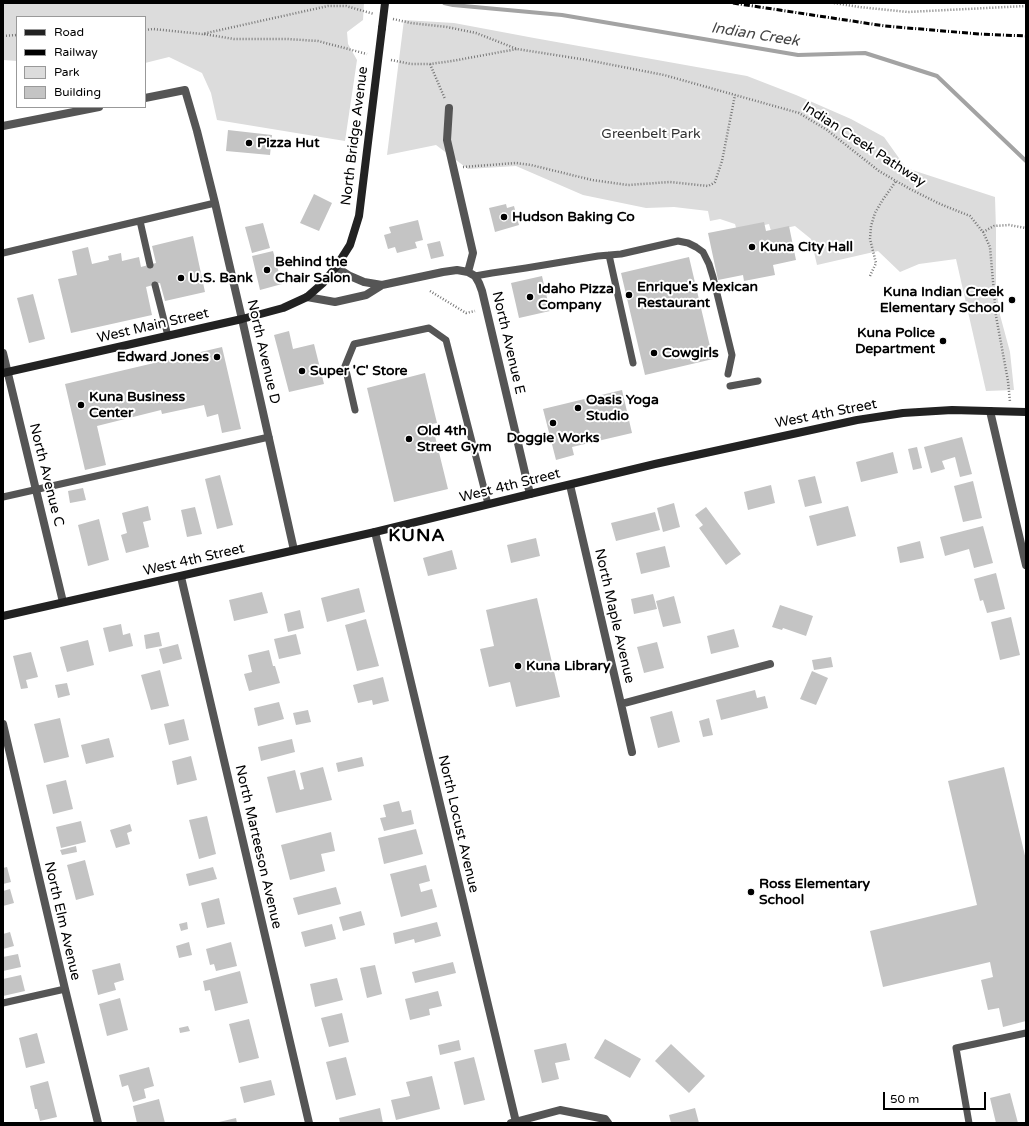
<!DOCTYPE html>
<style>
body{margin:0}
#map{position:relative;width:1029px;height:1126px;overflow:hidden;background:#fff;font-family:"Varela Round",sans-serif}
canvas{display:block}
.frame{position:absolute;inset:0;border:4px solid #000;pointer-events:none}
.legend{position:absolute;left:16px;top:16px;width:130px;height:92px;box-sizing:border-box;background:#fff;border:1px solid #999;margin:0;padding:5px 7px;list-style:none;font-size:12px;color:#000}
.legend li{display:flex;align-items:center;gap:8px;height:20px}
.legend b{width:20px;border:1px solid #999}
.scale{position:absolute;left:883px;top:1092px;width:103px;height:18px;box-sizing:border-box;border:2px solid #000;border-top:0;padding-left:5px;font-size:12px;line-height:14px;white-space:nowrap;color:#000;-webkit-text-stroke:3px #fff;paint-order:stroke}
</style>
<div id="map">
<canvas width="1029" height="1126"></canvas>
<div class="frame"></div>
<ul class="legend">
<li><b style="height:5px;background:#222"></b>Road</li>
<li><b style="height:5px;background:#000"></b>Railway</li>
<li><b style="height:11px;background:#dcdcdc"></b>Park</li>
<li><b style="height:11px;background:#c4c4c4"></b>Building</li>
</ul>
<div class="scale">50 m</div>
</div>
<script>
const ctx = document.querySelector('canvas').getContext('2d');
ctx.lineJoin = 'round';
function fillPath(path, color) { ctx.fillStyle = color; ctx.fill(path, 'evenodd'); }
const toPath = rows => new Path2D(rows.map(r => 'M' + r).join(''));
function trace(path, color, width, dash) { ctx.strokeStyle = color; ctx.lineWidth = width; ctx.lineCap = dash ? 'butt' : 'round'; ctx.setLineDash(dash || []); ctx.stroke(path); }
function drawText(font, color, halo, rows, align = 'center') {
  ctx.font = font + ' "Varela Round",sans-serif'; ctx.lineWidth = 4; ctx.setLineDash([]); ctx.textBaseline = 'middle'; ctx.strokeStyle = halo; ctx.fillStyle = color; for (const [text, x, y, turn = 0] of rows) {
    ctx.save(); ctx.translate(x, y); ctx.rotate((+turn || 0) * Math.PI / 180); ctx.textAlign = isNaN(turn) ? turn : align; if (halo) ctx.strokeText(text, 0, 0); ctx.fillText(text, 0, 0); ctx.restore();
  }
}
fillPath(toPath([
 [3,3,364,3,363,20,347,32,348,44,357,60,345,141,217,120,211,93,202,73,169,57,145,63,145,17,17,17,17,61,3,60],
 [404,20,454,23,534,38,747,76,796,95,851,119,884,137,906,168,995,197,996,230,996,286,1000,315,1010,352,1014,390,986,391,956,259,919,264,900,272,878,251,817,265,811,239,795,226,771,231,769,224,737,231,735,224,720,219,710,221,708,211,674,207,646,208,583,195,516,166,468,169,436,145,387,155]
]), '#dcdcdc');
trace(toPath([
 [444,3,453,5,562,15,798,55,865,53,937,76,1026,161]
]), '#a3a3a3', 4);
fillPath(toPath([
 [228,130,272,135,270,155,226,151],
 [314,194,332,203,319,231,300,223],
 [506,204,507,208,514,206,519,225,495,232,489,208],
 [418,220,423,240,415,242,417,248,397,253,395,247,388,249,384,235,391,233,389,227],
 [764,222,766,231,789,226,796,260,773,265,775,275,744,281,743,275,718,280,708,233],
 [263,223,270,248,252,253,245,227],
 [193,236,205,292,165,301,160,283,146,287,152,315,71,333,58,279,77,275,72,251,88,247,92,264,109,260,108,256,121,253,122,261,139,257,141,267,156,263,152,246],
 [440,241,444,256,431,259,427,244],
 [273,251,282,284,260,290,252,256],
 [689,257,713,359,645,375,621,273],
 [542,276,550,311,519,318,511,283],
 [33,294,45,339,29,343,17,298],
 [289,331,293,349,314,344,324,384,289,392,274,335],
 [222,347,241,429,222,433,218,414,207,417,204,405,162,414,161,410,97,426,106,465,85,470,65,384],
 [425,373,437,423,432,424,448,489,394,502,367,388],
 [622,390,632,433,572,447,574,455,556,460,543,409],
 [962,437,972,474,960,477,955,457,942,461,945,469,931,473,924,447],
 [917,447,922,468,913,470,908,449],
 [893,452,898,473,861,482,856,462],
 [220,475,233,525,217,529,205,479],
 [815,476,822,503,805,507,798,480],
 [973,481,982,518,963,522,954,486],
 [771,485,775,503,748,510,744,492],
 [83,488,86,500,70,503,68,491],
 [674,503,680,527,663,532,657,508],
 [148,506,151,520,143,522,149,547,126,553,121,535,127,533,122,513],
 [848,506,856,536,817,546,809,516],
 [195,507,202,534,187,537,181,510],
 [706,507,741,554,726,565,699,528,703,525,695,515],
 [655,512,660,530,616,541,611,523],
 [99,519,109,560,88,566,78,525],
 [983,526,993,563,974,568,969,549,945,556,940,537],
 [536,538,540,556,511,563,507,545],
 [920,541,924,558,900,563,897,547],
 [665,546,670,567,641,574,636,553],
 [452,550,457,569,428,576,423,558],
 [996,573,1005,609,987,613,983,600,980,601,974,579],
 [359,588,365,612,327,622,321,598],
 [262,592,268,613,234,621,229,600],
 [653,594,657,609,634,614,631,599],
 [674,596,681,623,663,627,656,601],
 [537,598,560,697,516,707,510,682,489,687,480,649,494,646,486,610],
 [780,605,813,616,806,636,783,628,782,630,772,627],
 [300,610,304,628,288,632,284,614],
 [1011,617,1020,655,1000,660,991,622],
 [366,619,379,666,357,671,345,625],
 [121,624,123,635,130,633,133,646,109,652,103,628],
 [734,629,739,647,711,654,707,636],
 [159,632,162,646,146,649,144,635],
 [296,634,301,654,279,659,274,639],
 [88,640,94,665,67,672,60,647],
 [657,642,664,668,644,673,637,647],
 [178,644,182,659,163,664,159,649],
 [269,650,273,666,275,666,280,683,249,691,244,674,252,672,248,655],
 [31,652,38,677,26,680,28,688,21,689,13,656],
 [831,657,833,667,814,670,812,660],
 [160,670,169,706,151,710,141,675],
 [812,671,828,678,816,705,800,699],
 [383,677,389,701,373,705,372,700,358,703,353,685],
 [67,683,70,695,58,698,55,685],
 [755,690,757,698,765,696,768,708,721,720,716,700],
 [279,702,284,719,258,726,254,708],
 [308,710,311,722,296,725,293,713],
 [672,711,680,742,658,748,650,717],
 [60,718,69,757,44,763,34,724],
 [709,718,713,735,703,737,699,721],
 [184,719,189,740,169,745,164,724],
 [109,738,114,757,86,764,81,745],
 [292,739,295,752,261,761,258,747],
 [191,756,197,780,177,785,172,761],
 [362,757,364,766,338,772,336,763],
 [323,767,332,800,276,813,267,777,295,770,300,790,304,789,300,773],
 [1004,767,1026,860,1026,1021,1003,1027,999,1008,988,1010,981,980,993,977,990,962,883,987,870,931,977,905,948,781],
 [66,780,73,809,53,814,46,785],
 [399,801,402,812,411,810,414,824,384,831,380,818,386,817,383,805],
 [207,816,216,854,199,859,189,820],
 [81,821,86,842,61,848,56,827],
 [130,824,132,831,127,833,130,844,116,848,110,830],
 [416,829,423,854,384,864,378,838],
 [331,832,335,851,321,854,325,871,290,880,281,845],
 [76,846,77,852,62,855,60,850],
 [85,860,94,895,76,900,67,865],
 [426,865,430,881,419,884,421,892,432,889,437,907,401,917,390,874],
 [7,867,11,882,3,884,3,868],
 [213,867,217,879,189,886,186,874],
 [336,887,341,904,298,915,293,898],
 [10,889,14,903,3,906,3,891],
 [219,898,225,924,207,928,201,903],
 [361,911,365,925,343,931,339,917],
 [187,922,188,929,181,931,179,924],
 [437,922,441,936,415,943,414,939,395,944,393,933],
 [332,924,336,939,305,947,301,932],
 [10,932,14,946,3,949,3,934],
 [189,942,192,955,179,958,176,946],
 [231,942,237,966,216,971,214,964,210,965,206,949],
 [18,954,21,967,3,971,3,957],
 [453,962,456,973,415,983,412,972],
 [120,963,124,980,114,983,116,990,98,995,92,970],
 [375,965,382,994,367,998,360,968],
 [240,971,248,1003,215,1011,210,990,205,991,203,981],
 [21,975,25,991,3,996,3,979],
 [337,978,343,1000,315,1007,310,984],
 [438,991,442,1006,429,1009,430,1015,410,1020,405,999],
 [120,998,128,1030,107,1036,99,1004],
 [342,1013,349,1042,329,1047,321,1018],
 [249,1019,259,1058,239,1063,229,1024],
 [188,1026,190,1031,180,1033,179,1028],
 [37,1033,45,1063,26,1068,19,1038],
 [605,1039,641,1059,630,1078,594,1058],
 [459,1040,461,1050,440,1055,438,1045],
 [566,1043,570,1060,555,1063,559,1079,542,1083,534,1050],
 [671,1044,705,1076,689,1093,655,1061],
 [346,1057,356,1095,336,1100,326,1062],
 [474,1057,485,1100,464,1105,454,1062],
 [149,1067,154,1086,144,1089,146,1098,133,1102,128,1085,122,1087,119,1075],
 [432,1076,440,1109,396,1120,391,1100,410,1096,406,1082],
 [271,1080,275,1095,244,1103,240,1087],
 [48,1081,57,1117,40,1121,37,1109,35,1109,30,1086],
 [1010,1093,1018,1123,996,1123,990,1098],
 [159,1099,165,1123,137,1123,133,1106],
 [380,1108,383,1123,340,1123,339,1118],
 [695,1108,699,1123,671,1123,669,1115],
 [236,1118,237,1123,219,1123,219,1122]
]), '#c4c4c4');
trace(toPath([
 [834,3,859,7,908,12,1026,6],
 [393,19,411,23,447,27,476,33,517,49,587,60,664,75,799,113,827,130,879,171,896,181,910,189,940,204,970,216,983,232,990,247,996,316,1008,381,1010,402],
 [145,30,153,29,202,34,328,6,346,6,374,14],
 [204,34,234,39,287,39,318,41,367,54],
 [3,36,17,35],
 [391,60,411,64,430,64,452,61,517,49],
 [430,64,445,99],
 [463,167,516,163,531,165,592,180,628,185,670,182,708,186,712,184,715,182,722,161,735,95],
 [983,232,994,226,1009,225,1026,228],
 [870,276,876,263,870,239,871,226,875,213,882,201,896,181],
 [430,291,466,313,475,311]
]), '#777', 2.5, [1, 2]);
trace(toPath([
 [140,221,150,265],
 [3,253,215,203],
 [609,255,633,363],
 [475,276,492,273,526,268,598,256,621,254,678,241,688,243,696,247,703,252,709,264,713,277,732,355,728,374],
 [155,285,168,336],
 [730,386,758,381],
 [355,410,345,366,354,344,429,328,446,340,488,504],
 [3,497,269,437],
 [3,1003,65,989],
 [969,1123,956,1048,1026,1033]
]), '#555', 7);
trace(toPath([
 [145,98,185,90,197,131,215,203,242,319,294,550],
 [449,108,447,140,473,253,468,272],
 [3,126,99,107],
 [382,285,443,272,457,270,468,272,475,276,479,283,482,291,530,494],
 [307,297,335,302,366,295,382,285,364,282,350,276,336,267],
 [3,353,63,602],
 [570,485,621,704,632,752],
 [375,532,516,1122],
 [181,577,309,1123],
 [621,704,770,664],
 [3,724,65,989,98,1123],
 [511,1123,560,1110,605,1119,608,1123]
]), '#555', 8);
trace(toPath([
 [990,411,1026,565]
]), '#555', 8);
trace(toPath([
 [3,373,242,319,283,308,307,297,323,283,336,267,350,245,359,216,382,28],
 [3,616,375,532,530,494,655,464,857,420,903,413,952,410,1026,412]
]), '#222', 8);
trace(toPath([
 [733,3,885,26,979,34,1026,36]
]), '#000', 3, [6, 2, 1, 2]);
trace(toPath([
 [382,28,385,3]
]), '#222', 8);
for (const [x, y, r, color] of [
 [249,143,4,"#000"],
 [504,217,4,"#000"],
 [752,247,4,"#000"],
 [267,270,4,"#000"],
 [181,278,4,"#000"],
 [629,295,4,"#000"],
 [530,297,4,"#000"],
 [1012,300,4,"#000"],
 [943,341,4,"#000"],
 [654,353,4,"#000"],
 [217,357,4,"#000"],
 [302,371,4,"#000"],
 [81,405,4,"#000"],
 [578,408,4,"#000"],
 [553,423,4,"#000"],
 [409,439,4,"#000"],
 [518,666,4,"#000"],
 [751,892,4,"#000"]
]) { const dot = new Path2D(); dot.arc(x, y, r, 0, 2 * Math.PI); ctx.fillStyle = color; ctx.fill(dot); trace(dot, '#fff', 1.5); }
drawText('14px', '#333', '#fff', [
 ["Greenbelt Park",651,134]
]);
drawText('14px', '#000', '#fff', [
 ["North Bridge Avenue",355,136,-83],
 ["Indian Creek Pathway",864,145,33],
 ["West Main Street",153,326,-13],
 ["North Avenue E",508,343,77],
 ["North Avenue D",263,352,77],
 ["West 4th Street",826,414,-11],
 ["North Avenue C",46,475,76],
 ["West 4th Street",510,486,-14],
 ["West 4th Street",194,560,-13],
 ["North Maple Avenue",614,616,77],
 ["North Locust Avenue",458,824,77],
 ["North Marteeson Avenue",258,847,77],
 ["North Elm Avenue",62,921,77]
]);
drawText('bold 14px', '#000', '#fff', [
 ["Pizza Hut",257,143],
 ["Hudson Baking Co",512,217],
 ["Kuna City Hall",760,247],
 ["Behind the",275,262],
 ["Chair Salon",275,278],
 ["U.S. Bank",189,278],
 ["Enrique's Mexican",637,287],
 ["Restaurant",637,303],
 ["Idaho Pizza",538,289],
 ["Company",538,305],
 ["Kuna Indian Creek",1004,292,"right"],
 ["Elementary School",1004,308,"right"],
 ["Kuna Police",935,333,"right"],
 ["Department",935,349,"right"],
 ["Cowgirls",662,353],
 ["Edward Jones",209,357,"right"],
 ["Super 'C' Store",310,371],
 ["Kuna Business",89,397],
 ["Center",89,413],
 ["Oasis Yoga",586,400],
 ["Studio",586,416],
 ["Old 4th",417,431],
 ["Street Gym",417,447],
 ["Doggie Works",553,438,"center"],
 ["Kuna Library",526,666],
 ["Ross Elementary",759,884],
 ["School",759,900]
], 'left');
drawText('italic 15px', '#444', '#fff', [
 ["Indian Creek",755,35,9]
]);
ctx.letterSpacing = '1px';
drawText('bold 18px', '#000', '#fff', [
 ["KUNA",417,536]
]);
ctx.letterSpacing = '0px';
</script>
